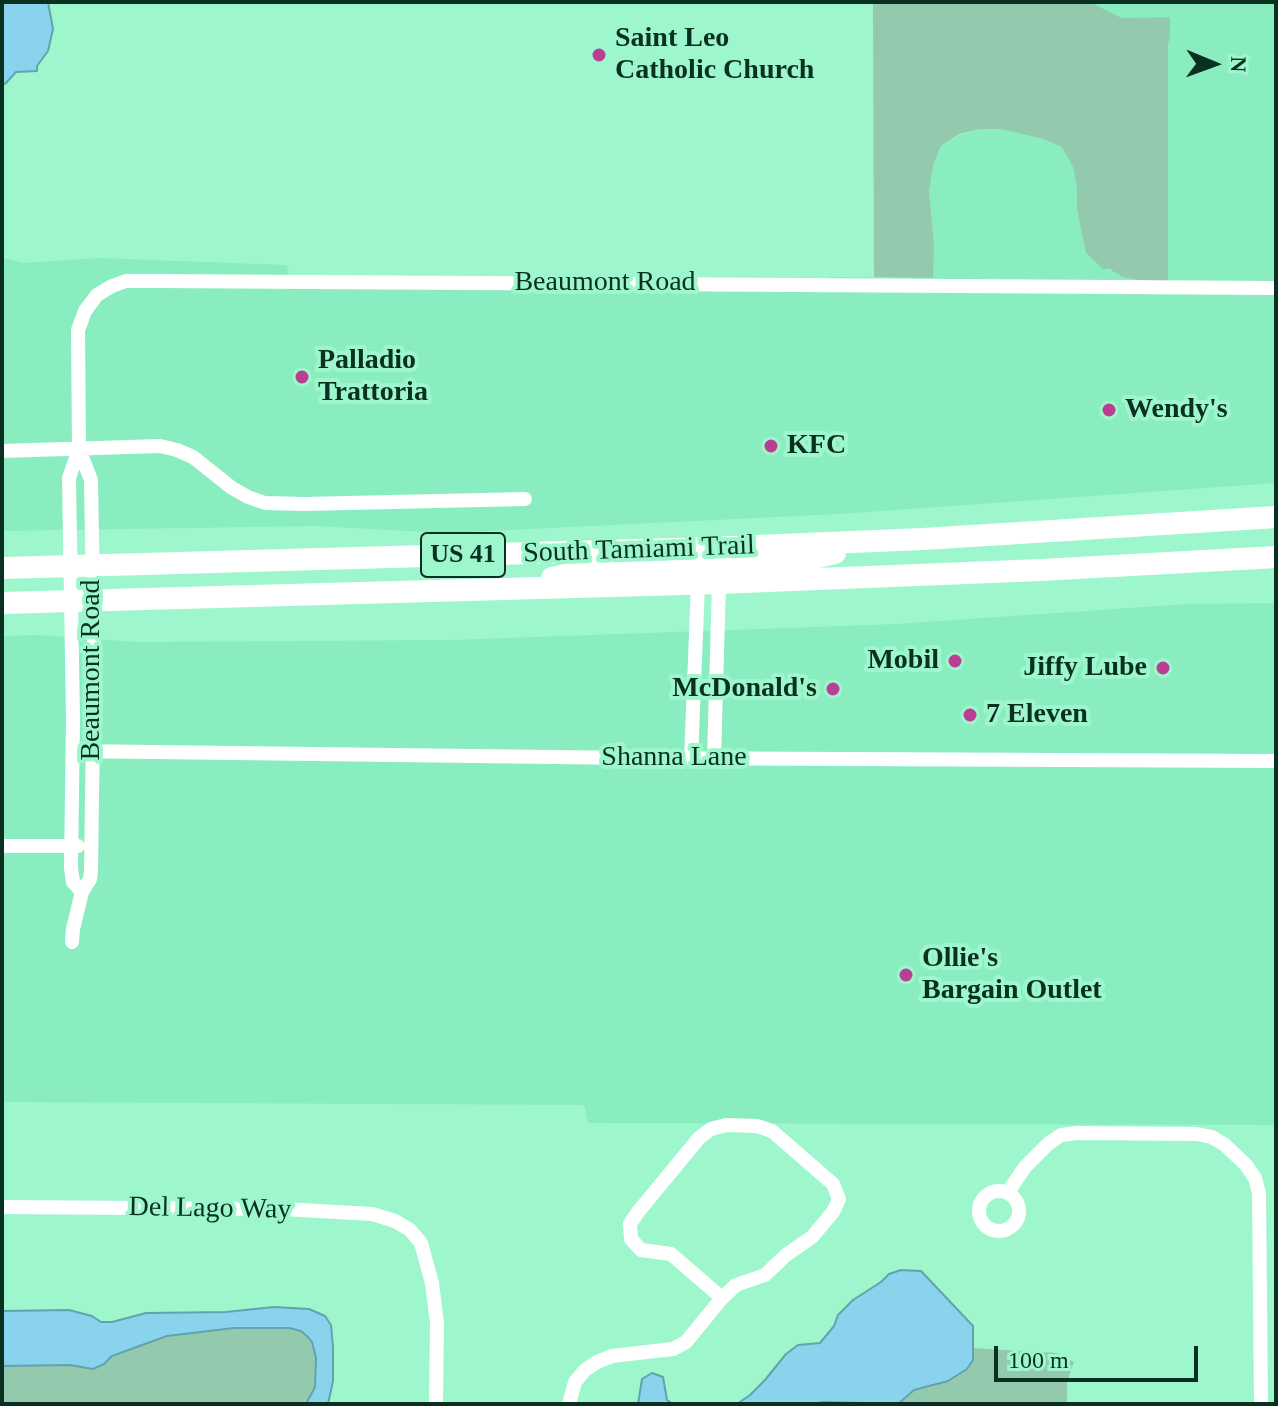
<!DOCTYPE html>
<style>
body{margin:0}
#map{position:relative;width:1278px;height:1406px;overflow:hidden;background:#9ef7cc;font-family:Georgia,serif}
canvas{display:block}
.frame{position:absolute;inset:0;border:4px solid #093020;pointer-events:none}
.north{position:absolute;left:1174px;top:24px;width:80px;height:80px;-webkit-text-stroke:6px #9ef7cc;paint-order:stroke;rotate:91deg;font-size:22px;font-weight:700;line-height:32px;text-align:center;color:#093020}
.north::after{content:'';display:block;margin:auto;width:28px;height:36px;background:#093020;clip-path:polygon(50% 0,100% 100%,50% 72%,0 100%)}
.scale{position:absolute;left:994px;top:1346px;width:204px;height:36px;box-sizing:border-box;border:4px solid #093020;border-top:0;padding-left:10px;font-size:24px;line-height:28px;white-space:nowrap;color:#093020;-webkit-text-stroke:6px #9ef7cc;paint-order:stroke}
</style>
<div id="map">
<canvas width="1278" height="1406"></canvas>
<div class="frame"></div>
<div class="north">N</div>
<div class="scale">100 m</div>
</div>
<script>
const ctx = document.querySelector('canvas').getContext('2d');
ctx.lineJoin = 'round';
function fillPath(path, color) { ctx.fillStyle = color; ctx.fill(path, 'evenodd'); }
const toPath = rows => new Path2D(rows.map(r => 'M' + r).join(''));
function trace(path, color, width, dash) { ctx.strokeStyle = color; ctx.lineWidth = width; ctx.lineCap = dash ? 'butt' : 'round'; ctx.setLineDash(dash || []); ctx.stroke(path); }
function drawText(font, color, halo, rows, align = 'center') {
  ctx.font = font + ' Georgia,serif'; ctx.lineWidth = 8; ctx.setLineDash([]); ctx.textBaseline = 'middle'; ctx.strokeStyle = halo; ctx.fillStyle = color; for (const [text, x, y, turn = 0] of rows) {
    ctx.save(); ctx.translate(x, y); ctx.rotate((+turn || 0) * Math.PI / 180); ctx.textAlign = isNaN(turn) ? turn : align; if (halo) ctx.strokeText(text, 0, 0); ctx.fillText(text, 0, 0); ctx.restore();
  }
}
fillPath(toPath([
 [1090,2,1276,2,1276,483,839,514,447,533,314,526,2,531,2,258,24,263,99,258,287,265,291,289,828,291,830,277,933,278,929,186,933,165,941,146,959,135,980,129,1001,129,1043,139,1062,147,1073,166,1077,188,1077,209,1086,253,1103,268,1144,281,1168,45,1170,17,1122,18],
 [1276,603,1276,1125,588,1123,584,1105,2,1102,2,636,37,635,138,642,451,640,896,624,1187,604]
]), '#8aedbf');
fillPath(toPath([
 [873,2,1090,2,1122,18,1170,17,1170,36,1168,45,1168,283,1144,281,1123,277,1109,269,1103,269,1086,253,1077,209,1077,188,1073,167,1062,147,1043,139,1001,129,980,129,959,134,941,146,933,165,929,191,934,246,933,278,874,277],
 [234,1328,289,1328,301,1331,308,1337,312,1342,316,1358,315,1387,308,1402,306,1404,2,1404,2,1366,70,1365,93,1369,104,1364,112,1356,167,1336],
 [973,1348,1057,1353,1074,1362,1067,1382,1067,1404,898,1404,914,1390,948,1381,973,1360]
]), '#93caae');
const water = toPath([
 [2,2,48,2,53,29,48,51,37,66,37,71,16,72,5,84,2,82,2,2],
 [901,1270,921,1271,973,1326,973,1360,967,1369,948,1381,914,1390,898,1404,824,1402,811,1404,737,1404,750,1395,765,1380,786,1354,798,1345,820,1343,834,1326,838,1315,853,1300,881,1282,889,1274,901,1270],
 [274,1307,309,1309,325,1316,331,1325,333,1347,333,1381,328,1404,306,1404,315,1387,316,1358,312,1342,308,1337,301,1331,289,1328,234,1328,167,1336,112,1356,104,1364,93,1369,70,1365,2,1366,2,1311,69,1310,92,1316,101,1322,112,1322,146,1313,226,1312,274,1307],
 [652,1373,663,1377,667,1400,673,1404,638,1404,642,1379,652,1373]
]);
fillPath(water, '#8ad3ec');
trace(water, '#63a2af', 2);
trace(toPath([
 [2,451,160,446,177,450,193,457,232,488,248,497,265,503,304,504,525,499],
 [73,751,633,758,1276,761],
 [691,759,698,584],
 [714,759,719,583],
 [2,846,78,846],
 [82,892,73,882,71,868,73,719,69,478,79,449,78,330,85,311,97,295,112,286,126,281,155,281,1276,288],
 [72,942,73,929,82,892,90,879,91,870,94,654,91,480,79,449],
 [726,1125,757,1126,772,1131,833,1184,839,1199,833,1212,812,1237,786,1255,765,1275,736,1285,722,1298,671,1254,641,1250,631,1239,630,1224,638,1212,699,1138,711,1129,726,1125],
 '979 1211a20 20 0 1 1 40 0a20 20 0 1 1-40 0Z',
 [1008,1192,1025,1167,1048,1144,1061,1135,1077,1133,1197,1134,1212,1137,1225,1145,1246,1165,1255,1178,1259,1193,1261,1404],
 [2,1207,284,1209,372,1214,395,1221,410,1230,421,1243,432,1283,437,1323,436,1404],
 [569,1404,575,1382,585,1370,597,1362,612,1356,673,1349,686,1342,722,1298]
]), '#fff', 14);
trace(toPath([
 [2,568,709,548,923,539,1276,517],
 [552,578,583,571,682,567,693,564,703,557,709,548],
 [699,582,710,573,721,568,805,560,835,553],
 [2,603,719,583,1041,570,1276,557]
]), '#fff', 22);
for (const [x, y, r, color] of [
 [599,55,8,"#b93f93"],
 [302,377,8,"#b93f93"],
 [1109,410,8,"#b93f93"],
 [771,446,8,"#b93f93"],
 [955,661,8,"#b93f93"],
 [1163,668,8,"#b93f93"],
 [833,689,8,"#b93f93"],
 [970,715,8,"#b93f93"],
 [906,975,8,"#b93f93"]
]) { const dot = new Path2D(); dot.arc(x, y, r, 0, 2 * Math.PI); ctx.fillStyle = color; ctx.fill(dot); trace(dot, '#9ef7cc', 3); }
for (const [x, y, w] of [
 [463,555,84]
]) { const box = new Path2D(); box.roundRect(x - w / 2, y - 22, w, 44, 6); ctx.fillStyle = '#9ef7cc'; ctx.fill(box); trace(box, '#093020', 2); }
drawText('bold 26px', '#093020', null, [
 ["US 41",463,555]
]);
drawText('bold 28px', '#093020', '#9ef7cc', [
 ["Saint Leo",615,39],
 ["Catholic Church",615,71],
 ["Palladio",318,361],
 ["Trattoria",318,393],
 ["Wendy's",1125,410],
 ["KFC",787,446],
 ["Mobil",939,661,"right"],
 ["Jiffy Lube",1147,668,"right"],
 ["McDonald's",817,689,"right"],
 ["7 Eleven",986,715],
 ["Ollie's",922,959],
 ["Bargain Outlet",922,991]
], 'left');
drawText('28px', '#093020', '#9ef7cc', [
 ["Beaumont Road",605,283],
 ["South Tamiami Trail",639,550,-2],
 ["Beaumont Road",92,670,-90],
 ["Shanna Lane",674,758],
 ["Del Lago Way",210,1209,1]
]);
</script>
